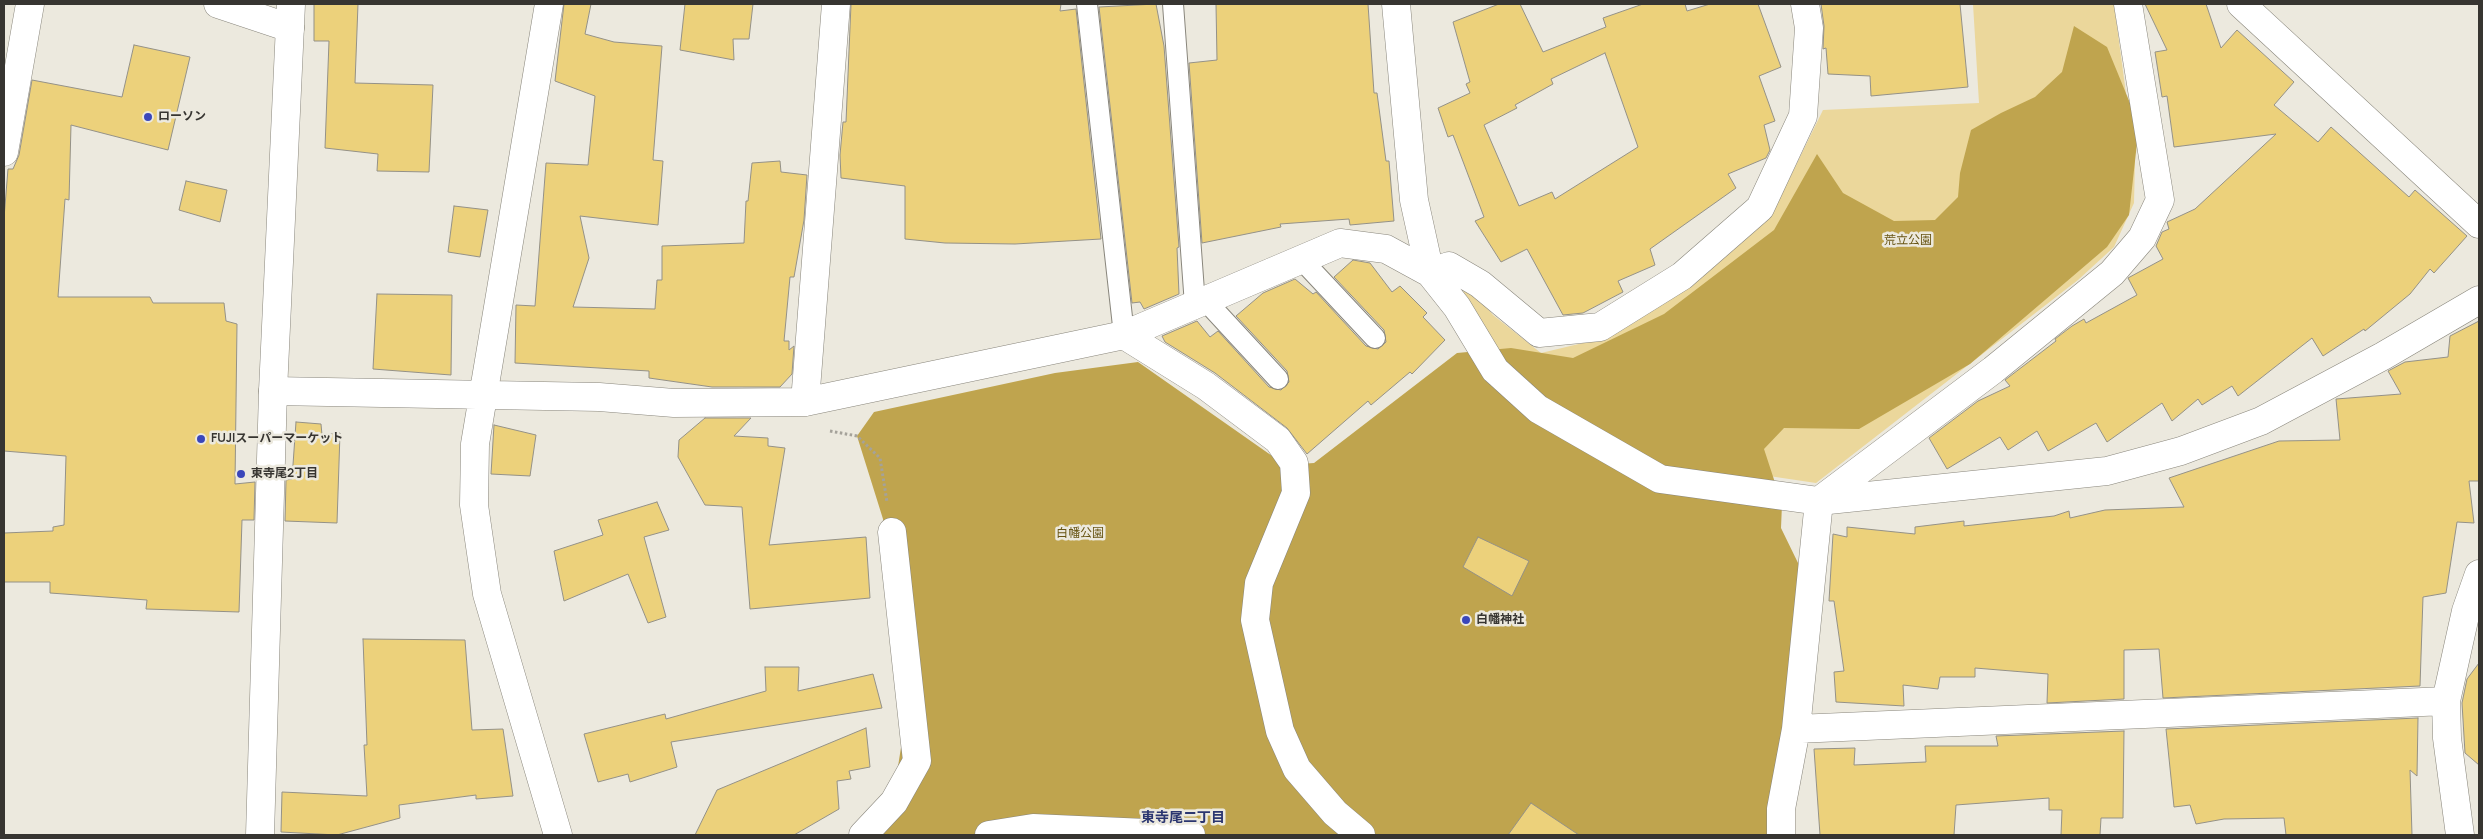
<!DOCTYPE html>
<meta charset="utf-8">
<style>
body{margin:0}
#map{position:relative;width:2483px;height:839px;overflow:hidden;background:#ece9de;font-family:Manrope,sans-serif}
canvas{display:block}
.frame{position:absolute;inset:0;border:5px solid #373531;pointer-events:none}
</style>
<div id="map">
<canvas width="2483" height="839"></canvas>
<div class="frame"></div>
</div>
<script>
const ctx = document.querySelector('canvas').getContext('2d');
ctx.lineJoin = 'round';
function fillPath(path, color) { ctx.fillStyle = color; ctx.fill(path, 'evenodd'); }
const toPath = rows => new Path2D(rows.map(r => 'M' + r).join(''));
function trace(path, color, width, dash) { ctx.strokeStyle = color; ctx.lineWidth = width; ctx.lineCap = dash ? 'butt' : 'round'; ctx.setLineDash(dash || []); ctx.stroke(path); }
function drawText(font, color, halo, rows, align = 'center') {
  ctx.font = font + ' Manrope,"Noto Sans JP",sans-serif'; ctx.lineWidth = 5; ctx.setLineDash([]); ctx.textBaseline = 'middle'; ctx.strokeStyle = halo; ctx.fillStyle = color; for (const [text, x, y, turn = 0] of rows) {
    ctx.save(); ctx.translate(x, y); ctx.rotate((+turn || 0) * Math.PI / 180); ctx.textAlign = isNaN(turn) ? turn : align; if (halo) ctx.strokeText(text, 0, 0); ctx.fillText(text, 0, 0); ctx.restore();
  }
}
fillPath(toPath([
 [1973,4,2114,4,2135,161,2134,203,2114,247,2078,280,1816,483,1675,462,1507,364,1460,286,1467,284,1493,315,1541,353,1608,337,1773,212,1823,110,1979,103]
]), '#ebd79b');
fillPath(toPath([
 [2074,26,2107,47,2139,125,2129,215,2107,247,1970,364,1859,429,1784,428,1764,449,1782,504,1781,528,1799,565,1775,835,856,835,897,773,902,741,883,519,857,436,874,412,1055,373,1138,362,1285,465,1314,463,1457,353,1511,348,1573,358,1664,314,1774,230,1817,154,1843,193,1894,221,1935,220,1958,197,1960,173,1971,130,2001,113,2035,97,2062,72]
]), '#bfa44e');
const building = toPath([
 [314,4,358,4,355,83,433,85,429,172,377,171,378,154,325,148,329,41,314,41,314,4],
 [564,4,591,4,585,34,614,42,662,46,653,160,663,161,658,225,580,216,589,258,573,307,655,309,657,280,662,280,662,246,744,243,746,201,748,201,752,163,780,161,781,172,807,175,804,220,794,277,790,277,784,341,789,341,789,350,794,346,792,374,780,387,712,387,649,378,649,371,515,363,516,305,535,306,546,163,588,165,595,96,555,81,564,4],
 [685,4,753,4,749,39,733,39,734,60,680,50,685,4],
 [851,4,1061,4,1060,11,1076,9,1101,239,1015,244,945,243,905,239,905,186,841,178,840,155,843,122,846,122,851,4],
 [1156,4,1164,46,1179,247,1177,248,1179,294,1144,309,1140,302,1132,303,1099,7,1156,4],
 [1216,4,1368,4,1374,93,1377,93,1386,161,1389,161,1394,221,1350,225,1349,219,1280,224,1281,227,1202,243,1189,63,1217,60,1216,4],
 [1499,4,1520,4,1543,52,1606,27,1603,18,1643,4,1685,4,1687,11,1710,4,1758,4,1781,67,1759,76,1775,121,1764,125,1770,150,1766,158,1728,174,1736,188,1650,249,1655,265,1618,281,1623,292,1583,313,1563,315,1527,249,1501,262,1475,221,1484,217,1453,135,1448,137,1438,108,1470,93,1466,84,1470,82,1453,22,1499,4],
 [1605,53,1638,147,1555,199,1552,192,1519,206,1484,125,1517,108,1515,105,1553,84,1551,79,1605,53],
 [1821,4,1960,4,1968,87,1871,96,1870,76,1828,74,1826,48,1823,49,1824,26,1821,4],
 [2145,4,2206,4,2221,48,2237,30,2294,82,2274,105,2318,142,2331,127,2409,197,2415,190,2467,236,2434,273,2430,269,2410,294,2365,331,2364,329,2323,356,2312,338,2238,396,2232,386,2202,405,2198,399,2172,421,2162,403,2107,442,2096,423,2048,451,2037,431,2008,450,2000,437,1947,469,1929,438,1978,401,2010,386,2005,380,2056,341,2055,339,2072,326,2084,319,2086,323,2137,295,2128,278,2163,259,2156,246,2162,232,2169,229,2167,222,2195,209,2276,134,2174,147,2167,96,2162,97,2155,52,2167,50,2145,4],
 [134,45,190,57,168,150,71,125,69,200,65,199,58,297,150,297,153,303,224,303,226,321,237,324,235,484,255,482,254,520,242,520,239,612,146,609,147,600,50,593,50,582,4,582,4,533,53,531,53,527,64,525,66,456,4,451,4,218,8,169,13,169,19,155,32,80,122,97,134,45],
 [186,181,227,190,220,222,179,210,186,181],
 [454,206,488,210,480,257,448,252,454,206],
 [1353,260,1370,263,1392,292,1400,286,1427,313,1423,317,1445,340,1412,374,1410,372,1371,405,1368,401,1307,454,1287,428,1215,373,1165,342,1162,336,1197,321,1210,337,1218,331,1269,387,1281,390,1289,382,1287,371,1236,316,1263,293,1295,279,1313,294,1316,292,1366,346,1378,349,1386,342,1384,330,1334,277,1353,260],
 [377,294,452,295,451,375,373,369,377,294],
 [2479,321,2479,481,2469,481,2474,523,2457,522,2446,593,2423,597,2420,686,2163,698,2159,649,2124,650,2124,699,2047,703,2048,674,1975,668,1975,677,1940,677,1938,689,1903,685,1904,706,1836,702,1834,672,1844,671,1834,601,1829,601,1833,534,1847,537,1847,527,1915,534,1915,527,1964,521,1964,526,2054,516,2069,511,2070,518,2105,510,2184,507,2169,478,2279,441,2340,440,2336,399,2401,394,2388,371,2405,362,2448,357,2450,336,2479,321],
 [705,418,751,418,734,436,768,438,768,446,785,448,769,545,866,537,870,598,750,609,742,507,705,505,678,457,679,440,705,418],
 [296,422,321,424,322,435,340,433,337,523,285,521,286,480,292,479,296,422],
 [494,425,536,435,530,476,491,474,494,425],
 [657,502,669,530,644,537,666,617,648,623,628,574,564,601,554,551,603,535,598,520,657,502],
 [1478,537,1529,561,1512,596,1463,567,1478,537],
 [363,639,465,640,472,730,503,729,513,796,476,799,476,795,399,805,400,818,337,835,281,832,282,792,367,796,364,745,367,745,363,639],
 [2479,663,2479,765,2465,753,2462,703,2467,679,2479,663],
 [765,667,799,667,798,691,873,674,882,708,671,742,677,767,630,782,628,774,598,782,584,734,665,714,666,719,766,691,765,667],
 [2418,718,2417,776,2410,770,2412,835,2286,835,2284,818,2224,819,2196,824,2190,805,2174,807,2166,729,2418,718],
 [866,728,870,767,849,771,851,779,837,781,839,809,794,835,695,835,717,790,866,728],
 [2124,731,2123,818,2101,818,2100,835,2061,835,2062,810,2049,810,2049,798,1956,805,1954,835,1820,835,1814,749,1855,748,1854,765,1926,762,1925,746,1998,746,1996,736,2124,731],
 [1531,803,1579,835,1508,835,1531,803]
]);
fillPath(building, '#ecd17b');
trace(building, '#949187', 1);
const service = toPath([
 [1087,4,1124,335],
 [1173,4,1195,305],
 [1301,259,1375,338],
 [1205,300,1278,379]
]);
const minor = toPath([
 [218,4,290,28],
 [549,4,475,444,474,505,487,594,558,835],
 [1396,4,1414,200,1430,273],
 [2241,4,2479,224],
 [4,152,30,4],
 [1430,273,1449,266,1480,284,1539,333,1600,327,1682,276,1760,208,1803,116,1809,28,1805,4],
 [1124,335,1206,386,1278,440,1294,463,1296,493,1259,583,1255,620,1280,731,1297,769,1335,813,1361,835],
 [273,391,599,397,674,403,805,402,1124,335,1340,243,1386,249,1430,273,1457,307,1495,370,1538,409,1660,479,1819,501],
 [805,402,836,4],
 [1796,729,2446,701],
 [863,835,894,802,917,761,892,532],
 [989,835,1033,828,1191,835],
 [1781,835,1781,809,1796,729,1819,501,1993,370,2112,273,2142,238,2160,200,2128,4],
 [2460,835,2447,738,2446,701,2466,611,2479,574]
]);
const tertiary = toPath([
 [1819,501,2107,471,2181,451,2261,421,2383,356,2479,300],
 [260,835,273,391,291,4]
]);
trace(service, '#89867c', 22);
trace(minor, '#89867c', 29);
trace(tertiary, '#89867c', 29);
trace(toPath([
 [830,431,857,436,880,458,887,502]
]), '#a5a29a', 3, [2.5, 2.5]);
trace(service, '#fff', 20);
trace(minor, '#fff', 28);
trace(tertiary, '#fff', 28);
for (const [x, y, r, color] of [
 [148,117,5,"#3a46ba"],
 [201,439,5,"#3a46ba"],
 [241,474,5,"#3a46ba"],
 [1466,620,5,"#3a46ba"]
]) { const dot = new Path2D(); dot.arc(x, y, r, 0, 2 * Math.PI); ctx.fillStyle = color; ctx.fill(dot); trace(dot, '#ece9de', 2); }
drawText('bold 12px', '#373531', '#ece9de', [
 ["ローソン",158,117],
 ["FUJIスーパーマーケット",211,439],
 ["東寺尾2丁目",251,474],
 ["白幡神社",1476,620]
], 'left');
drawText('12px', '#685514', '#ece9de', [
 ["荒立公園",1908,241],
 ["白幡公園",1080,534]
]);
drawText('bold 14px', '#2b3670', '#ece9de', [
 ["東寺尾二丁目",1183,818]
]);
</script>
